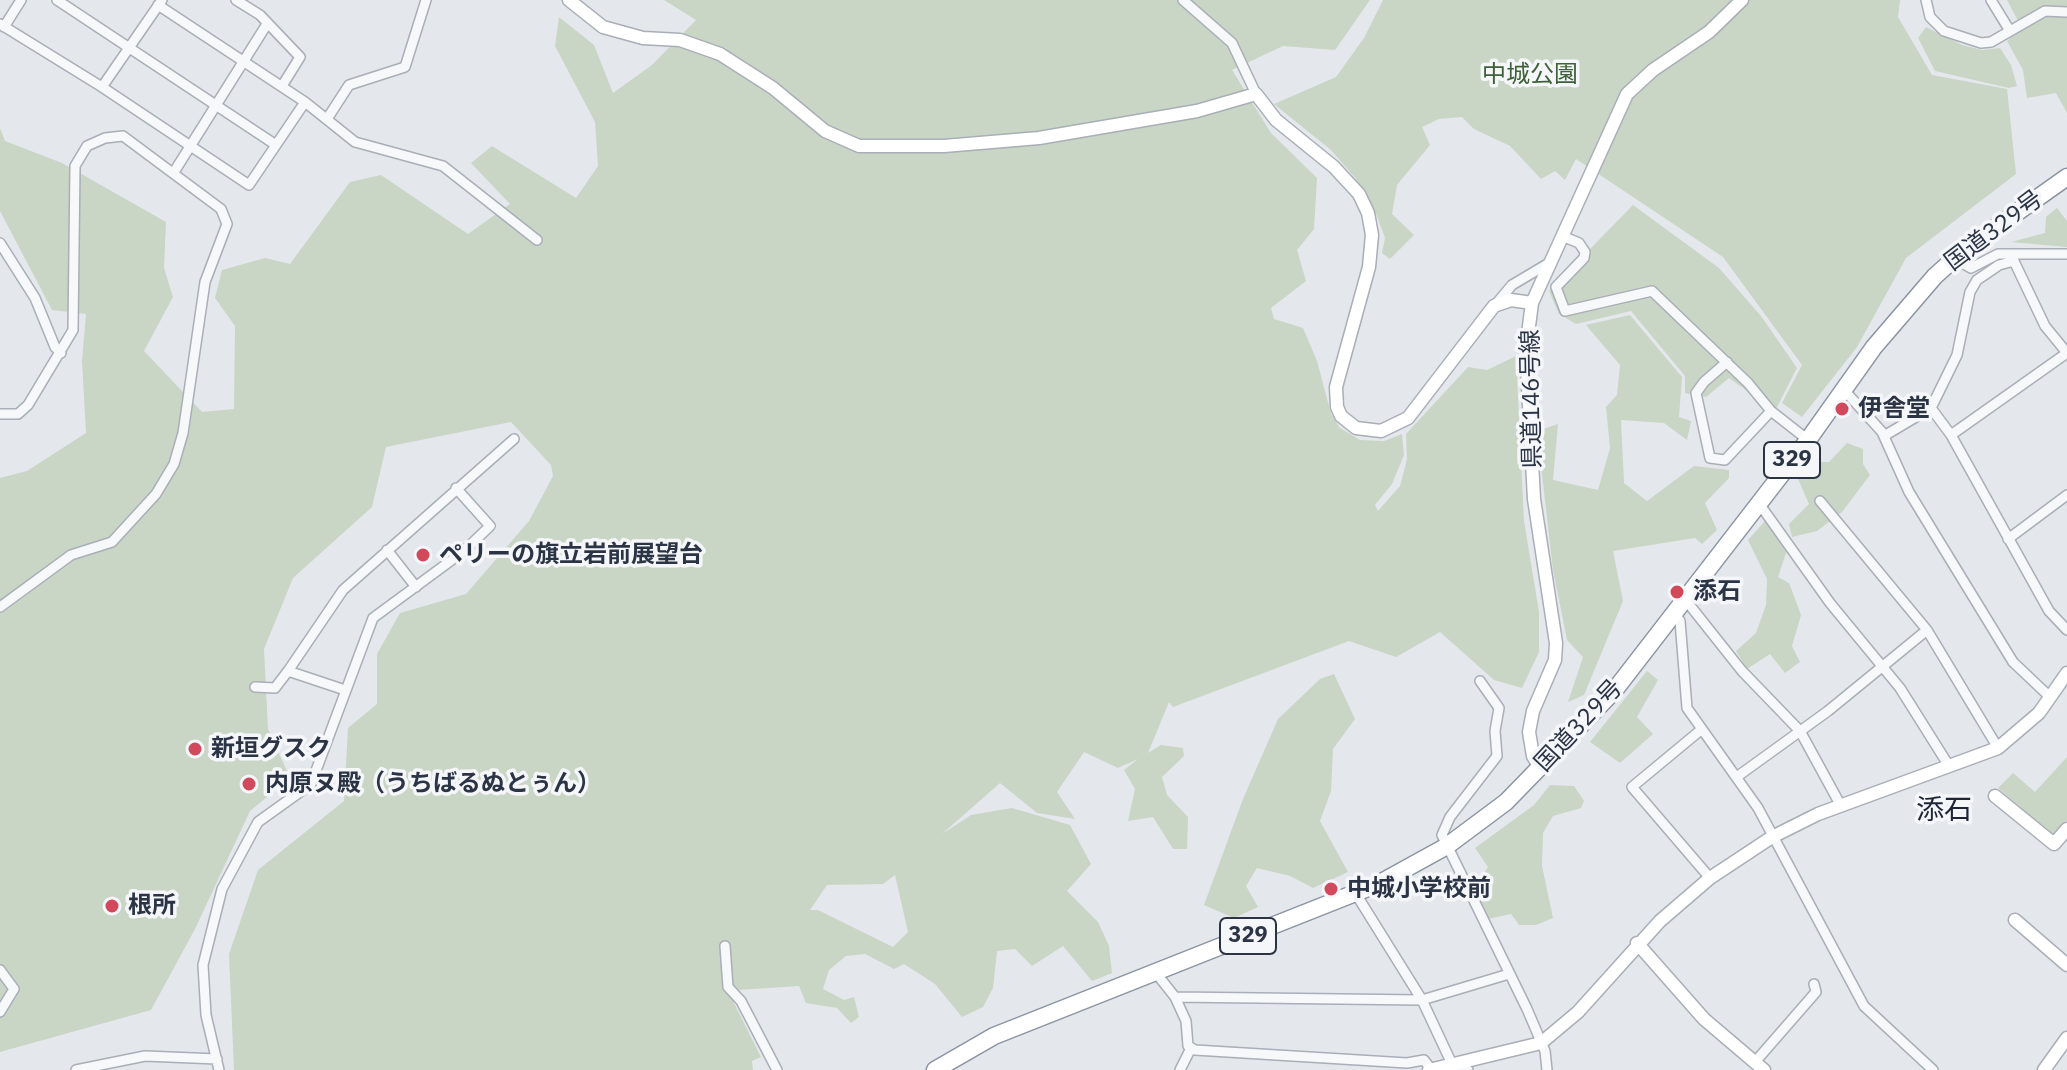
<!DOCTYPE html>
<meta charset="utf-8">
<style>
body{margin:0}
canvas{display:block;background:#e4e7ec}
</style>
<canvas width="2067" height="1070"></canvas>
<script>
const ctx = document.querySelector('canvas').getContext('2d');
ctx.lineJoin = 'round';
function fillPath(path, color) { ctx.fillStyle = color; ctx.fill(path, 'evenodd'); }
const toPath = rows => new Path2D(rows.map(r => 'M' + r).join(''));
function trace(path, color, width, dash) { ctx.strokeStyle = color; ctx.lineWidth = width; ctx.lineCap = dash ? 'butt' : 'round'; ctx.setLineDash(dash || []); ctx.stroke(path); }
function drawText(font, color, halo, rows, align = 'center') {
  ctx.font = font + ' "IBM Plex Sans","Noto Sans JP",sans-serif'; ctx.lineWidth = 7; ctx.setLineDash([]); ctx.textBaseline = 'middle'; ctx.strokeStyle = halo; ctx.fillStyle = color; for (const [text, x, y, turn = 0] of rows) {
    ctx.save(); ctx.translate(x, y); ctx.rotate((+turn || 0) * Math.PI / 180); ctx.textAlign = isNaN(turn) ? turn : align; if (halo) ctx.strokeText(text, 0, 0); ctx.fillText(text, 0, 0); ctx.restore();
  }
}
fillPath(toPath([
 [664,0,1370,0,1335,50,1283,46,1232,70,1271,133,1317,178,1314,229,1297,250,1306,281,1271,308,1274,319,1303,328,1317,361,1331,414,1340,428,1360,440,1384,441,1402,434,1404,455,1392,484,1375,505,1378,511,1400,486,1407,459,1406,434,1468,367,1487,370,1516,356,1524,521,1539,612,1539,652,1522,688,1494,680,1440,632,1396,657,1349,641,1173,707,1169,702,1148,753,1161,745,1183,748,1184,756,1162,777,1167,795,1188,817,1187,849,1173,849,1153,817,1128,821,1135,789,1124,770,1138,759,1118,768,1084,752,1057,792,1075,819,1037,813,1000,783,942,834,971,815,1012,808,1070,825,1091,864,1067,891,1098,922,1109,946,1112,973,1092,981,1063,946,1032,966,1015,949,997,951,993,988,983,1007,962,1017,935,984,904,964,894,969,865,954,846,956,829,970,823,989,844,1000,854,997,859,1017,851,1023,837,1008,806,1003,799,986,738,990,734,1003,761,1057,752,1061,753,1070,234,1070,229,954,258,870,344,801,348,728,377,704,377,654,400,613,466,594,529,521,553,476,551,465,511,422,386,447,372,507,293,578,264,649,268,729,290,778,250,811,195,929,151,1010,0,1052,0,478,27,471,86,433,82,361,86,314,52,310,0,211,0,128,5,141,62,163,166,222,164,268,173,297,144,351,202,412,234,409,235,326,215,298,222,270,265,258,290,264,350,182,381,175,468,234,510,204,471,163,492,146,576,198,598,166,595,122,555,46,559,17,594,45,613,93,652,65,696,20],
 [895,875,908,932,893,947,818,910,810,910,827,885,883,884],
 [1383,0,1900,0,1898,17,1932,75,2007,89,2016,174,1906,258,1857,347,1802,417,1782,403,1802,365,1723,257,1576,159,1565,180,1555,171,1541,179,1510,146,1474,129,1462,117,1439,119,1422,127,1430,145,1397,185,1392,214,1414,235,1390,259,1382,253,1385,238,1377,216,1357,180,1331,150,1274,104,1336,77,1364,38],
 [2007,0,2067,0,2067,113,2056,93,2027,98,2023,70,2007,41,2022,28],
 [1926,27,1962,45,1982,50,2000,48,2011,65,2017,86,2009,88,1935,71,1918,38],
 [1633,205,1719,268,1761,316,1797,368,1775,411,1729,378,1706,397,1685,393,1685,376,1631,311,1576,324,1559,314,1549,291],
 [2057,208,2067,221,2067,247,2011,242,2045,233,2046,217],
 [1630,315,1682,377,1679,417,1691,421,1687,440,1664,423,1621,420,1624,483,1647,501,1694,466,1729,470,1729,478,1705,503,1717,530,1702,544,1695,538,1613,551,1623,601,1584,695,1568,702,1583,657,1567,640,1553,570,1537,431,1558,424,1553,480,1598,490,1610,448,1606,407,1617,395,1620,365,1586,325],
 [1847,443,1863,449,1863,464,1870,475,1842,512,1817,531,1792,537,1789,524,1809,504,1798,479,1813,462,1829,462],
 [1765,521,1787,550,1778,577,1789,583,1801,615,1792,646,1800,662,1785,673,1770,654,1747,669,1736,651,1756,633,1766,605,1767,579,1748,540],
 [1647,671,1658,680,1637,717,1653,734,1620,763,1590,742],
 [1334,674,1355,719,1333,749,1331,791,1320,821,1348,872,1313,888,1290,876,1257,868,1246,886,1258,907,1234,918,1204,905,1243,799,1278,719,1320,679],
 [2067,757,2067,820,2053,836,1998,788,2013,773,2035,792],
 [1550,785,1574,786,1584,801,1581,808,1553,816,1543,833,1542,866,1553,918,1536,925,1519,925,1511,914,1488,919,1473,890,1488,867,1475,848,1534,805]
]), '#c9d6c5');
const street = toPath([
 [57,0,276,145,305,102,355,142,443,166,537,240],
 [236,0,260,15,300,57,282,86],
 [1183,0,1232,43,1256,94],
 [1926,0,1930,17,1944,31,1981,43,1991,42,2045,11,2067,12],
 [1991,0,2010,31],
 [158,5,305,102],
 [0,24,102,87,249,185,276,145],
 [4,27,21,0],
 [102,87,162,0],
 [327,119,349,85,405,67,426,0],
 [174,172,267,24],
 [1562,236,1579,243,1585,252,1584,258,1556,287,1565,311,1652,291,1748,383,1771,411,1808,440],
 [0,243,35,298,55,347,61,353],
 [2012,257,2045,326,2067,353],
 [1954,258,1971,268,1998,254,2067,254],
 [1496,304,1512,285,1549,263],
 [1727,362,1704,382,1696,393,1710,458,1725,460,1771,411],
 [1844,390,1882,432,1909,492,2013,662,2051,698],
 [1931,408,1951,435,2049,611,2067,630],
 [0,414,18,414,28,405,73,330,75,166,87,146,105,138,123,136,221,209,227,224,205,282,183,433,174,464,156,494,112,542,71,555,0,607],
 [1951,435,2067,353],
 [1884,436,1931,408,1957,355,1970,292,1977,280,1999,265,2014,261],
 [1820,501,1927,630,1998,748],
 [1758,502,1830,603,1900,688,1949,766],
 [2008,539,2067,495],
 [387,550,416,587],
 [1684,598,1742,671,1800,731,1841,806],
 [1674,612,1680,621,1687,708,1758,808,1864,1006,1933,1070],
 [288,671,343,590,514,439],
 [1480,681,1499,708,1495,731,1497,756,1450,817,1442,835,1527,1009,1545,1051,1547,1070],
 [255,687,275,688,288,671,345,690],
 [1702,729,1632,787,1710,878],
 [1738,776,1828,711,1927,630],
 [1356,894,1422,1000,1452,1064,1468,1070],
 [725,946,728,987,741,1001,777,1070],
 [0,970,14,989,0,1012],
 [1156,973,1175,997,1186,1021,1188,1046,1195,1050,1407,1063,1424,1060,1431,1069],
 [1175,997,1422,1000,1509,974],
 [1755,1062,1816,992,1814,984],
 [76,1070,145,1056,217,1059],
 [219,1070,206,1015,203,965,222,889,258,822,311,784,373,618,464,551,490,526,456,488],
 [1180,1070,1191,1048]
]);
const secondary = toPath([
 [569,0,603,27,643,38,680,40,720,54,773,88,825,131,859,146,944,146,1039,138,1197,111,1256,94,1276,120,1334,167,1359,194,1368,213,1372,235,1369,267,1336,387,1337,407,1341,416,1356,428,1381,431,1408,418,1494,306,1511,300,1532,303],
 [1541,769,1533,756,1529,732,1533,711,1555,660,1556,643,1534,499,1526,349,1532,303,1627,94,1653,70,1709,32,1742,0],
 [1995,796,2054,844,2067,829],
 [2015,920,2067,965],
 [1637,943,1704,1019,1764,1070],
 [1429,1070,1541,1043,1578,1012,1660,921,1710,878,1772,837,1818,814,1998,748,2039,713,2067,673],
 [2044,1070,2067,1038]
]);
const highway = toPath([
 [935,1070,994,1036,1378,884,1447,846,1506,802,1614,691,1808,440,1874,347,1935,276,1964,250,2067,177]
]);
trace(street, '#a9aeb7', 12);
trace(secondary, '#a9aeb7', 15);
trace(highway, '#8b94a3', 19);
trace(street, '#f7f8fa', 9);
trace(secondary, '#fff', 12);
trace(highway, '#fff', 16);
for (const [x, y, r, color] of [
 [1842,409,8,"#d1495b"],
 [423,555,8,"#d1495b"],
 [1677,592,8,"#d1495b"],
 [195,749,8,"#d1495b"],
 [249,784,8,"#d1495b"],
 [1331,889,8,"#d1495b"],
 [112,906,8,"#d1495b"]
]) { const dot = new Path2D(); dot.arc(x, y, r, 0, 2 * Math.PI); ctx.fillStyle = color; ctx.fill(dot); trace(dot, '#f4f6f9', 3); }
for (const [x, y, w] of [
 [1792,460,56],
 [1248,936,56]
]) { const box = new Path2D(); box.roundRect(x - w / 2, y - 18, w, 36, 6); ctx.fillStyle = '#f4f6f9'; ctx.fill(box); trace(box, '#2b3445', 2); }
drawText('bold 22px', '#2b3445', null, [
 ["329",1792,460],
 ["329",1248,936]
]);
drawText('24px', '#3f6138', '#f4f6f9', [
 ["中城公園",1530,75]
]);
drawText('24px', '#2b3445', '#f4f6f9', [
 ["国道329号",1994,231,-37],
 ["県道146号線",1532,399,-91],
 ["国道329号",1579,726,-47]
]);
drawText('bold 24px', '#2b3445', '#f4f6f9', [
 ["伊舎堂",1858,409],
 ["ペリーの旗立岩前展望台",439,555],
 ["添石",1693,592],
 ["新垣グスク",211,749],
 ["内原ヌ殿（うちばるぬとぅん）",265,784],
 ["中城小学校前",1347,889],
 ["根所",128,906]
], 'left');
drawText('28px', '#1d2536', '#f4f6f9', [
 ["添石",1944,811]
]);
</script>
